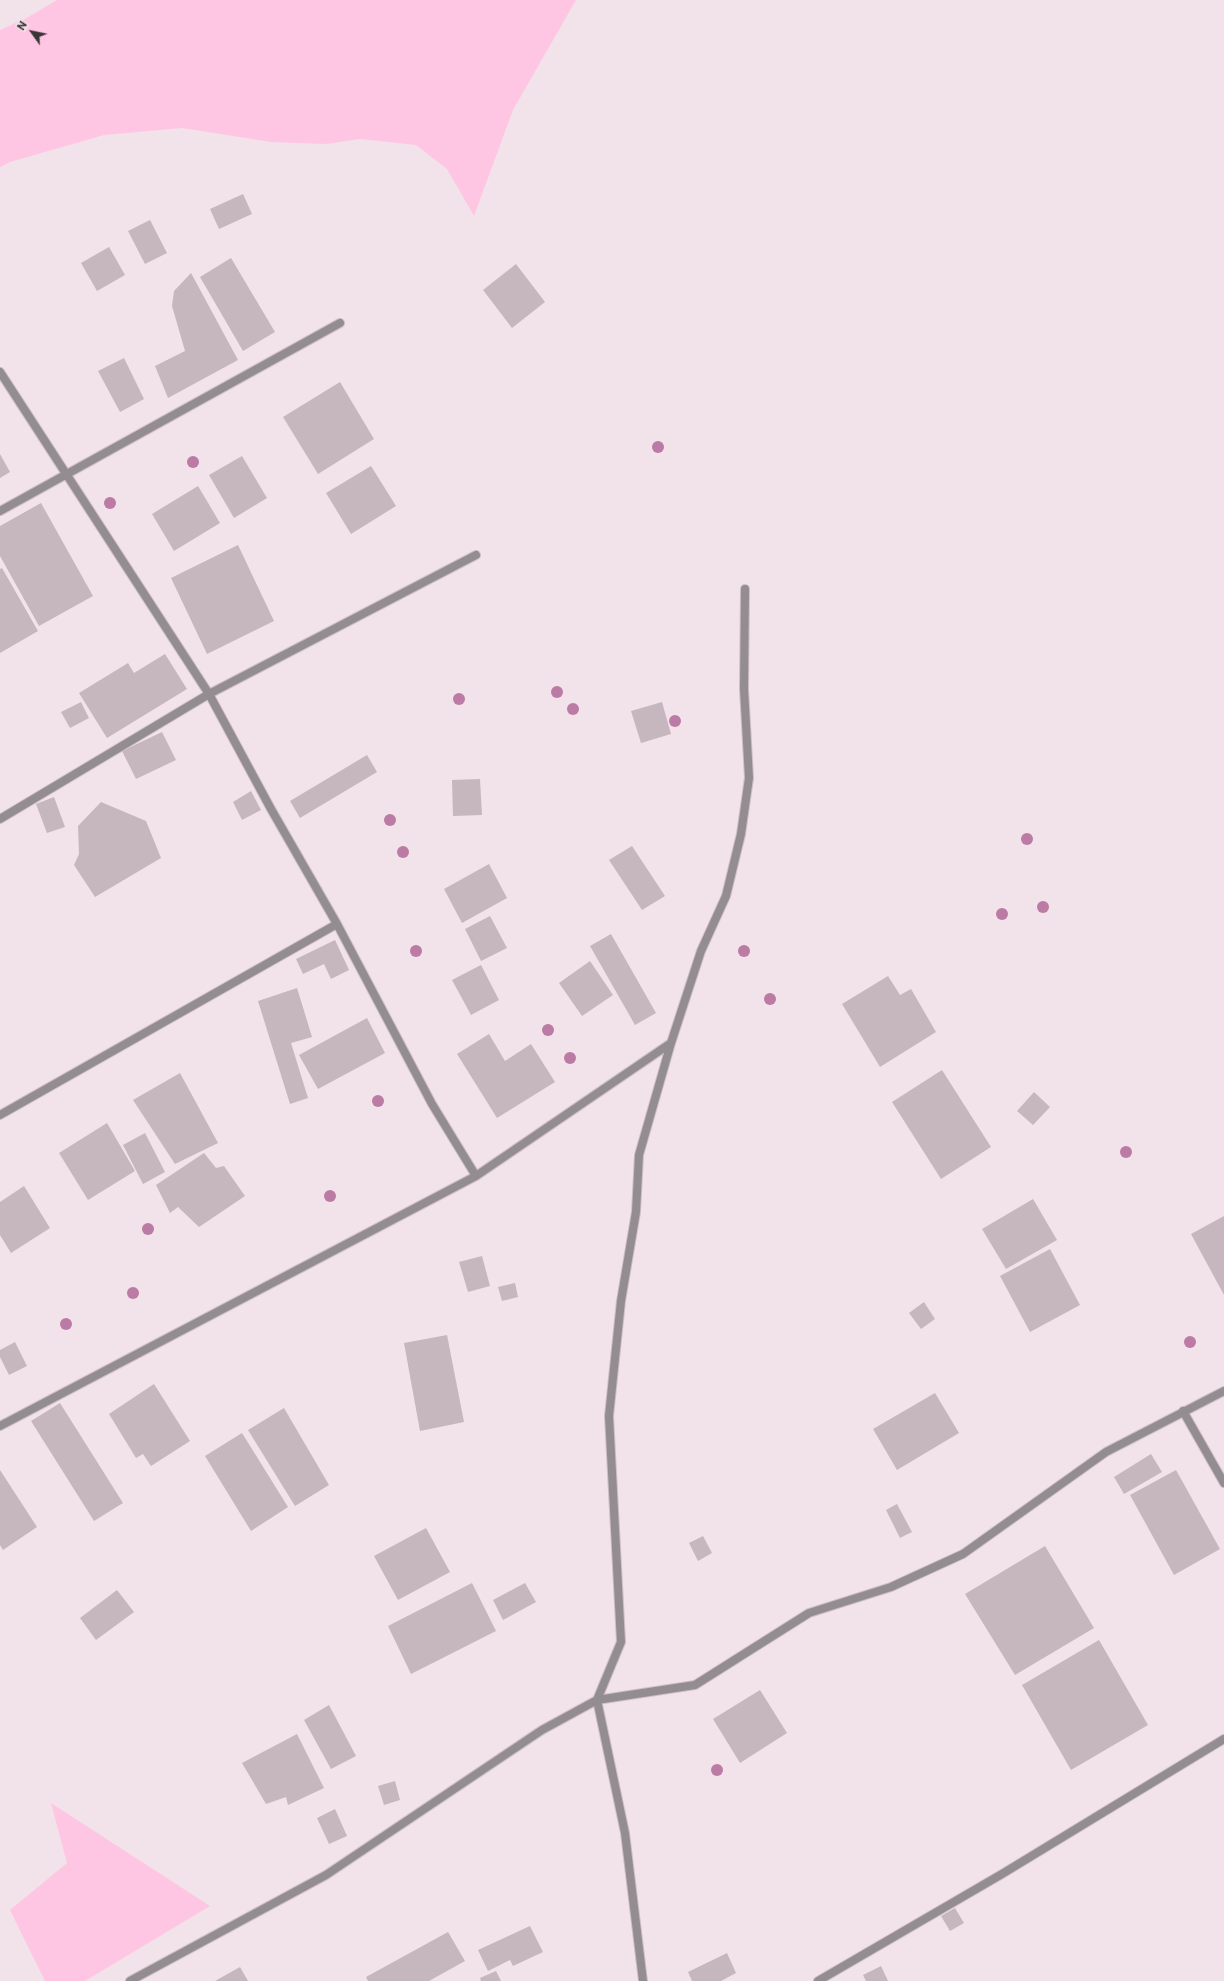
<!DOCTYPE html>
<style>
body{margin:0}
#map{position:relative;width:1224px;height:1981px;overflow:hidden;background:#f2e2ea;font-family:Commissioner,sans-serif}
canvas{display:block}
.north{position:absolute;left:12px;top:12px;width:40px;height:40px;-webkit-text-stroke:3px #f2e2ea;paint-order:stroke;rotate:303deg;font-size:11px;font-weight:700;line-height:16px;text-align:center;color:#3a3437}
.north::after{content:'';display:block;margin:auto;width:14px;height:18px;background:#3a3437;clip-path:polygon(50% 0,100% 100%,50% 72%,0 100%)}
</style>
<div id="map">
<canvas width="1224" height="1981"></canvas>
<div class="north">N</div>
</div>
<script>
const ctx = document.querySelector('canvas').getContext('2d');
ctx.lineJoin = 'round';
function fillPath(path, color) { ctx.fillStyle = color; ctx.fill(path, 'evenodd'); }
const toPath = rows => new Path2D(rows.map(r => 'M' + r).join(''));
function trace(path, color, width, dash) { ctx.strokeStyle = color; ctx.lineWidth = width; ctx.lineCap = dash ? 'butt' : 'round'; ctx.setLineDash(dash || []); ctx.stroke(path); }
fillPath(toPath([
 [57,0,576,0,513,110,474,216,447,169,416,145,360,139,326,144,271,142,182,128,104,135,10,162,0,167,0,30,25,19],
 [51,1803,210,1906,85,1981,45,1981,10,1910,67,1863]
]), '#ffc6e4');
fillPath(toPath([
 [243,194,252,214,219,229,210,209],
 [150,220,167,253,145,264,128,231],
 [109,247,125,275,97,291,81,263],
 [231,258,275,332,243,351,200,277],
 [516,264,545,302,512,328,483,290],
 [191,273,238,360,168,398,155,366,185,351,172,306,174,291],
 [124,358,144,399,120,412,98,371],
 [340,382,374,439,318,474,283,417],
 [0,454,10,472,0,478],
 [242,456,267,498,234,518,209,475],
 [371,466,396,506,351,534,326,493],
 [198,486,220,523,174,551,152,514],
 [41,503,93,596,39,626,0,556,0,526],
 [238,545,274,621,207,654,171,578],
 [2,568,38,631,0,653,0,569],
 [165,654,187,689,107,738,79,693,128,663,134,673],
 [81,702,89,718,70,728,61,712],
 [662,702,671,734,641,743,631,711],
 [162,732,176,760,136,779,122,751],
 [367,755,377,772,300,818,290,801],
 [480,779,482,815,453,816,452,780],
 [251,791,261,810,242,820,233,802],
 [54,797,65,827,47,833,36,804],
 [101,802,146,821,161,858,95,897,74,865,79,854,78,826],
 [632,846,665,896,642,910,609,860],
 [489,864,507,898,462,923,444,889],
 [490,916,507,948,481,961,465,929],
 [611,934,656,1013,635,1025,590,946],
 [335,940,349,970,331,979,324,964,303,974,296,959],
 [590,961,613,995,582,1016,559,983],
 [481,965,499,1000,471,1015,452,980],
 [888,976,900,995,911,989,936,1032,880,1067,842,1004],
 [297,988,312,1037,291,1043,308,1098,290,1104,258,1001],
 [367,1018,385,1053,318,1089,299,1055],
 [489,1034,505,1061,531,1044,555,1082,497,1118,457,1054],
 [942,1070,991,1147,941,1179,892,1102],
 [180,1073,218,1143,175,1164,133,1100],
 [1034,1092,1050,1107,1033,1125,1017,1111],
 [107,1123,135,1171,88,1200,59,1153],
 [145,1133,165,1172,143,1184,123,1145],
 [204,1153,216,1168,224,1166,245,1196,199,1227,178,1207,170,1213,156,1185],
 [24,1186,50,1228,11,1253,0,1235,0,1202],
 [1033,1199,1057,1240,1006,1269,982,1229],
 [1224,1216,1224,1295,1191,1234],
 [1050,1249,1080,1305,1030,1332,1000,1276],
 [482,1256,490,1286,468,1292,459,1262],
 [515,1283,518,1297,502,1301,498,1287],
 [924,1302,935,1319,921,1329,909,1313],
 [447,1335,464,1422,420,1431,404,1343],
 [15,1342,27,1366,9,1375,0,1357,0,1350],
 [154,1384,190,1441,151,1466,143,1454,136,1458,109,1414],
 [935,1393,959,1433,897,1470,873,1429],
 [60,1403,123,1503,94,1521,31,1421],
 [284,1408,329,1485,295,1506,248,1430],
 [242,1433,288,1507,251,1531,205,1456],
 [1151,1454,1162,1472,1124,1494,1114,1477],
 [0,1470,37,1527,3,1550,0,1545],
 [1176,1470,1220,1549,1174,1575,1130,1495],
 [897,1504,912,1532,900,1538,886,1510],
 [426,1528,450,1572,398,1600,374,1556],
 [703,1536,712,1553,698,1561,689,1543],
 [1045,1546,1094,1628,1015,1675,965,1594],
 [472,1583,496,1631,411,1674,388,1626],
 [525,1583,536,1602,503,1620,493,1600],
 [117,1590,134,1612,96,1640,80,1618],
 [1099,1640,1148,1725,1071,1770,1022,1685],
 [760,1690,787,1733,740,1763,713,1719],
 [329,1705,356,1756,331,1769,304,1720],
 [297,1734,324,1788,288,1805,286,1797,266,1804,242,1763],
 [395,1781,400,1800,384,1805,378,1786],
 [335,1809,347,1836,329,1844,317,1818],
 [955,1908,964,1923,950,1931,941,1916],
 [530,1926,543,1952,513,1966,510,1960,488,1971,478,1950],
 [448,1932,465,1961,429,1981,368,1981,366,1977],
 [727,1953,736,1973,721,1981,692,1981,688,1972],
 [881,1966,888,1981,866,1981,863,1975],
 [240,1967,248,1981,215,1981],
 [496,1971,501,1981,481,1981,480,1978]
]), '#c6b6be');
const minor = toPath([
 [0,372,209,694,271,809,337,924,432,1104,476,1176],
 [0,511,340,323],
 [0,819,209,694,476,555],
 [0,1115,337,924],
 [1183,1411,1224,1483],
 [0,1426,476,1176,671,1043],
 [130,1981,326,1875,542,1730,597,1700,695,1685,809,1613,891,1587,963,1554,1106,1452,1224,1391],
 [643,1981,625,1833,597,1700,621,1642,609,1416,621,1301,636,1212,639,1155,671,1043,701,951,726,896,741,834,749,778,744,689,745,589],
 [818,1981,1002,1874,1224,1739]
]);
trace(minor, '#cdbfc6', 10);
trace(minor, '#938c90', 8);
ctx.fillStyle = '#bc7ba4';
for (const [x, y] of [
 [658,447],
 [193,462],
 [110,503],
 [557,692],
 [459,699],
 [573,709],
 [675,721],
 [390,820],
 [1027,839],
 [403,852],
 [1043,907],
 [1002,914],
 [416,951],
 [744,951],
 [770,999],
 [548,1030],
 [570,1058],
 [378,1101],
 [1126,1152],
 [330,1196],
 [148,1229],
 [133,1293],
 [66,1324],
 [1190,1342],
 [717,1770]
]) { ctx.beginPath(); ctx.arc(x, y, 6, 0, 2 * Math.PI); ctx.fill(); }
</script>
